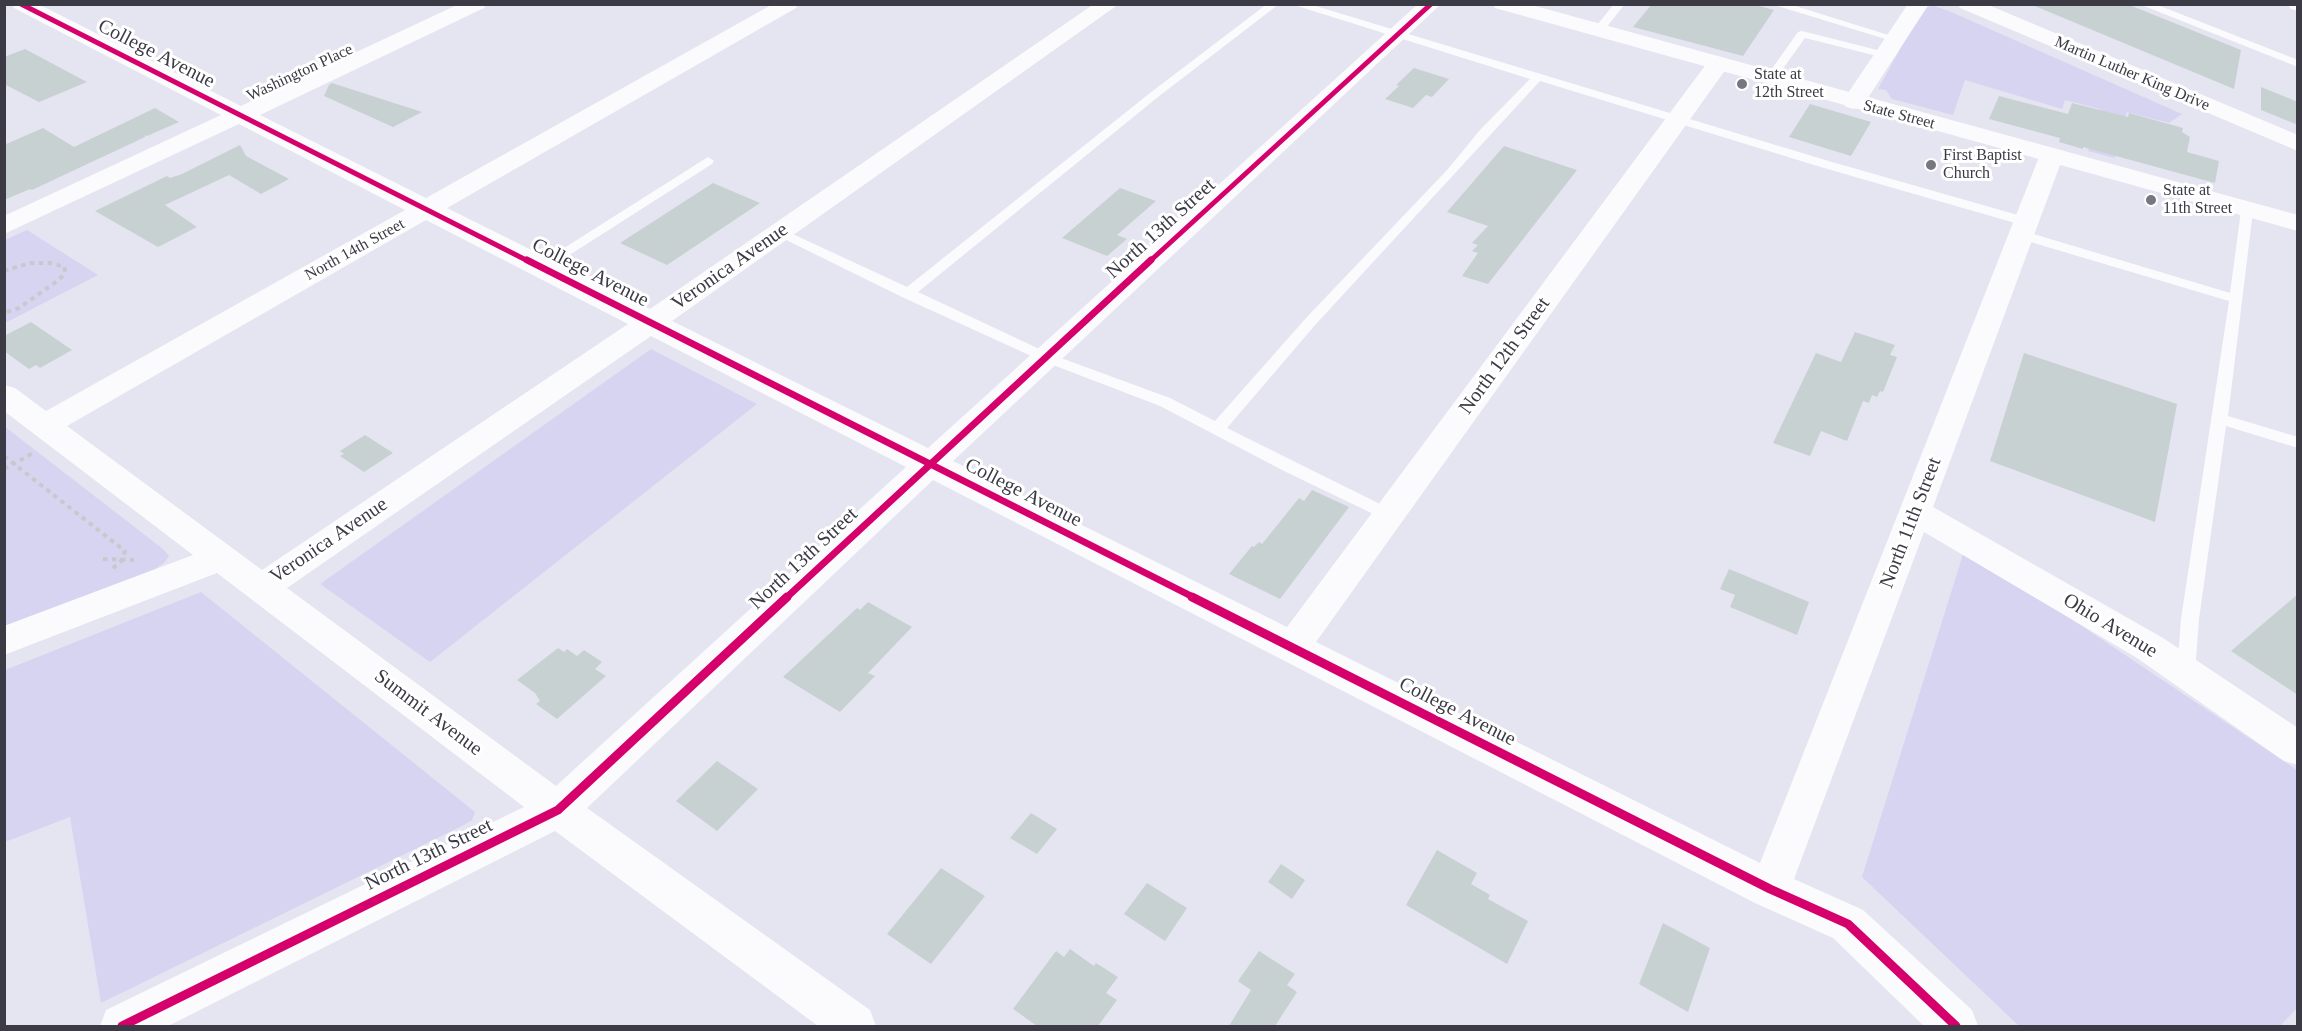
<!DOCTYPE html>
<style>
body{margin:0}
#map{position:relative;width:2302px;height:1031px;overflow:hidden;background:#e5e4f1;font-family:"Times New Roman",serif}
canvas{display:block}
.frame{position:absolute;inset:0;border:6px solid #3c3b45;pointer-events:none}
</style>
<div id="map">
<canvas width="2302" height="1031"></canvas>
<div class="frame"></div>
</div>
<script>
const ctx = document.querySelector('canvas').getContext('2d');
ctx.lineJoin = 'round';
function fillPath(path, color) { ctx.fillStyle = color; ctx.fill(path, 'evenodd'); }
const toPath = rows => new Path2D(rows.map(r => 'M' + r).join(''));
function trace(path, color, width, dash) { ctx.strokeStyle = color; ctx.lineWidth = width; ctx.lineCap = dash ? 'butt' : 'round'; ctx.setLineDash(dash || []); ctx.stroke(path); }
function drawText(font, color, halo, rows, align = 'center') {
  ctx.font = font + ' "Times New Roman",serif'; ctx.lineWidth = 6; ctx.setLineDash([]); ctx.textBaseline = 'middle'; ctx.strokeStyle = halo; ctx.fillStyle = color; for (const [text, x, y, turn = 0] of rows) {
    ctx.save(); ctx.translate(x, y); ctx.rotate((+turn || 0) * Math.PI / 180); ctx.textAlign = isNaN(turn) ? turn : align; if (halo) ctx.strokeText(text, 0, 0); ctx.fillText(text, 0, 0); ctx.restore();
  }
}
fillPath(toPath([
 [1934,6,1949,11,2182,114,2169,123,2127,112,2115,158,2088,151,2100,109,2065,100,2062,109,1965,80,1953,115,1892,99,1886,90,1878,89,1923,8],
 [27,230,98,275,5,323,5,240],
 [651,349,757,404,430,662,320,584],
 [4,426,163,549,169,556,164,563,155,569,5,627],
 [1965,548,2297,770,2297,1008,2280,1026,2019,1026,1862,877],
 [201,592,475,812,472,820,464,825,101,1003,70,817,5,842,5,670]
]), '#d7d4f2');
fillPath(toPath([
 [1652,4,1752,4,1774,10,1743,56,1633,27],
 [2030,4,2127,4,2241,50,2234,89],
 [25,49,87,82,39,102,4,84,4,57],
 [1414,68,1449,79,1432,97,1426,95,1413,108,1385,99,1399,86,1396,85],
 [332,83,422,112,393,127,324,96,329,85],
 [2261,87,2298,102,2298,125,2261,110],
 [1999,96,2068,114,2072,103,2128,117,2129,113,2183,128,2182,132,2190,137,2187,152,2219,161,2215,183,2083,147,2083,149,2059,142,2060,138,1989,119],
 [1810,104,1871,122,1851,156,1789,137],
 [155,108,179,122,147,136,145,135,145,137,32,190,30,189,4,200,4,145,43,128,74,147],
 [240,145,246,156,289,179,261,194,229,175,165,205,197,227,158,247,95,211,167,176,170,178,182,174],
 [1504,146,1577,170,1488,284,1462,276,1478,253,1472,251,1478,245,1472,243,1488,226,1447,212],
 [713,183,760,203,667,265,620,243],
 [1120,188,1156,201,1117,235,1127,239,1107,256,1062,238],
 [31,322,72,350,40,368,36,365,29,369,4,351,4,336],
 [1855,332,1895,345,1890,355,1897,357,1883,392,1880,391,1877,397,1872,395,1869,403,1863,401,1847,441,1821,431,1810,456,1773,443,1816,353,1841,362],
 [2024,353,2177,404,2155,522,1990,461],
 [365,435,393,453,364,472,340,456,344,454,340,451],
 [1312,490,1349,507,1280,599,1229,574,1252,546,1254,547,1259,542,1262,544,1299,498,1304,501],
 [1729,569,1809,602,1797,635,1730,607,1735,595,1720,589],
 [2298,594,2298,695,2231,651],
 [868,602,912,627,868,673,875,676,840,712,783,677,857,608,860,610],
 [558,648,564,652,567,649,577,656,584,650,602,662,595,669,606,676,557,719,536,704,540,701,535,693,517,680],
 [717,761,758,789,717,831,676,801],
 [1031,813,1057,829,1037,854,1010,838],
 [1437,850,1477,873,1471,884,1490,895,1488,899,1528,921,1507,964,1406,905],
 [1281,864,1305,880,1292,899,1268,882],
 [941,868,985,896,931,964,887,934],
 [1147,883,1187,908,1165,941,1124,914],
 [1663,923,1710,948,1688,1012,1639,984],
 [1070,949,1094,966,1096,963,1118,977,1106,993,1117,1000,1098,1026,1037,1026,1013,1009,1056,951,1064,957],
 [1259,951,1295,974,1287,985,1297,992,1275,1026,1229,1026,1251,990,1238,981]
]), '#c8d1d2');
trace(toPath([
 [4,271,30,263,50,263,65,267,64,275,53,284,19,308,4,313],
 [4,456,125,551,121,561,112,569],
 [4,469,35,452],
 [103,559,134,560]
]), '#c9c8cc', 4, [4.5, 4.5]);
fillPath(toPath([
 [1267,4,1279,4,1158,97,918,292,1050,354,1170,398,1215,421,1306,318,1448,169,1480,130,1530,79,1291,4,1309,4,1832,162,2032,219,2034,222,2027,226,2022,225,1824,168,1540,81,1316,324,1227,428,1394,511,1396,515,1394,519,1388,521,1286,472,1160,406,1040,360,902,297,772,233,779,229,784,230,907,287,1150,93,1267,4],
 [1614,4,1625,4,1601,34,1593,34,1593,30,1614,4],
 [1771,4,1789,4,1901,39,1900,41,1892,41,1771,4],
 [2139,4,2155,4,2298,60,2298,67,2139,4],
 [1802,31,1889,53,1891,55,1885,58,1805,38,1774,81,1766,81,1766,77,1798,32,1802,31],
 [708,157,714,161,712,164,546,270,536,270,534,267,708,157],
 [2247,207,2253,211,2228,416,2298,437,2298,448,2226,426,2199,619,2195,673,2192,678,2186,681,2180,678,2177,673,2181,619,2229,301,2017,238,2015,235,2017,232,2027,232,2230,293,2241,211,2247,207]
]), '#fbfbfd');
fillPath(toPath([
 [11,4,38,4,241,106,459,4,487,4,484,8,260,115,426,198,773,4,799,4,796,8,447,208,650,309,1094,4,1119,4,672,321,928,448,1418,4,1441,4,953,461,1287,627,1710,59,1718,57,1726,59,1729,64,1726,69,1316,642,1760,863,2039,157,2042,152,2051,150,2060,152,2063,157,1933,507,2163,638,2298,728,2298,765,2284,761,2137,658,1924,532,1794,879,1863,910,1972,1010,1978,1026,1924,1026,1833,938,1755,903,933,480,587,808,870,1010,876,1026,818,1026,555,831,168,1026,100,1026,106,1010,524,807,217,573,4,655,4,626,193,555,4,411,4,385,15,388,46,411,405,210,239,124,4,234,4,216,221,115,14,8,11,4],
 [426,220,628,324,262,570,67,426,426,220],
 [651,336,906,467,556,786,287,588,651,336],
 [1908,4,1929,4,1862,107,1854,109,1846,107,1842,102,1908,4],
 [2287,4,2298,4,2298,11,2291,9,2287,4]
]), '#fbfbfd');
fillPath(toPath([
 [1957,4,1986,4,2298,135,2298,151,1960,8,1957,4]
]), '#fbfbfd');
fillPath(toPath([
 [1492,4,1528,4,2298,215,2298,231,1495,8,1492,4]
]), '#fbfbfd');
trace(toPath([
 [21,4,530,262],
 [1149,262,1431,4]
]), '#d6006c', 5);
trace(toPath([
 [527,260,1195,598],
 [786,598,1151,260]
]), '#d6006c', 7);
trace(toPath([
 [1192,597,1770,889,1848,924,1956,1026],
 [122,1026,558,810,787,597]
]), '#d6006c', 9);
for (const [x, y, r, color] of [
 [1742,84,6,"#777681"],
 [1931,165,6,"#777681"],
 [2151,200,6,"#777681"]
]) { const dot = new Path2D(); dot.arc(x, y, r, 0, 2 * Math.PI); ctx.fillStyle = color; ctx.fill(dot); trace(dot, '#fff', 2); }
drawText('16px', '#3c3b45', '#fff', [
 ["Washington Place",300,73,-25],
 ["Martin Luther King Drive",2132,74,23],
 ["State Street",1899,115,15],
 ["North 14th Street",355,250,-29]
]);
drawText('16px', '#3c3b45', '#fff', [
 ["State at",1754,75],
 ["12th Street",1754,93],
 ["First Baptist",1943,156],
 ["Church",1943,174],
 ["State at",2163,191],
 ["11th Street",2163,209]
], 'left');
drawText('20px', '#3c3b45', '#fff', [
 ["College Avenue",156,54,27],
 ["North 13th Street",1161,229,-42],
 ["Veronica Avenue",730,267,-35],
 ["College Avenue",590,273,27],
 ["North 12th Street",1505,356,-54],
 ["College Avenue",1023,493,27],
 ["North 11th Street",1911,523,-69],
 ["Veronica Avenue",329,541,-34],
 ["North 13th Street",804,559,-43],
 ["Ohio Avenue",2110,626,31],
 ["College Avenue",1457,712,27],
 ["Summit Avenue",428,713,37],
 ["North 13th Street",429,855,-26]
]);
</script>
